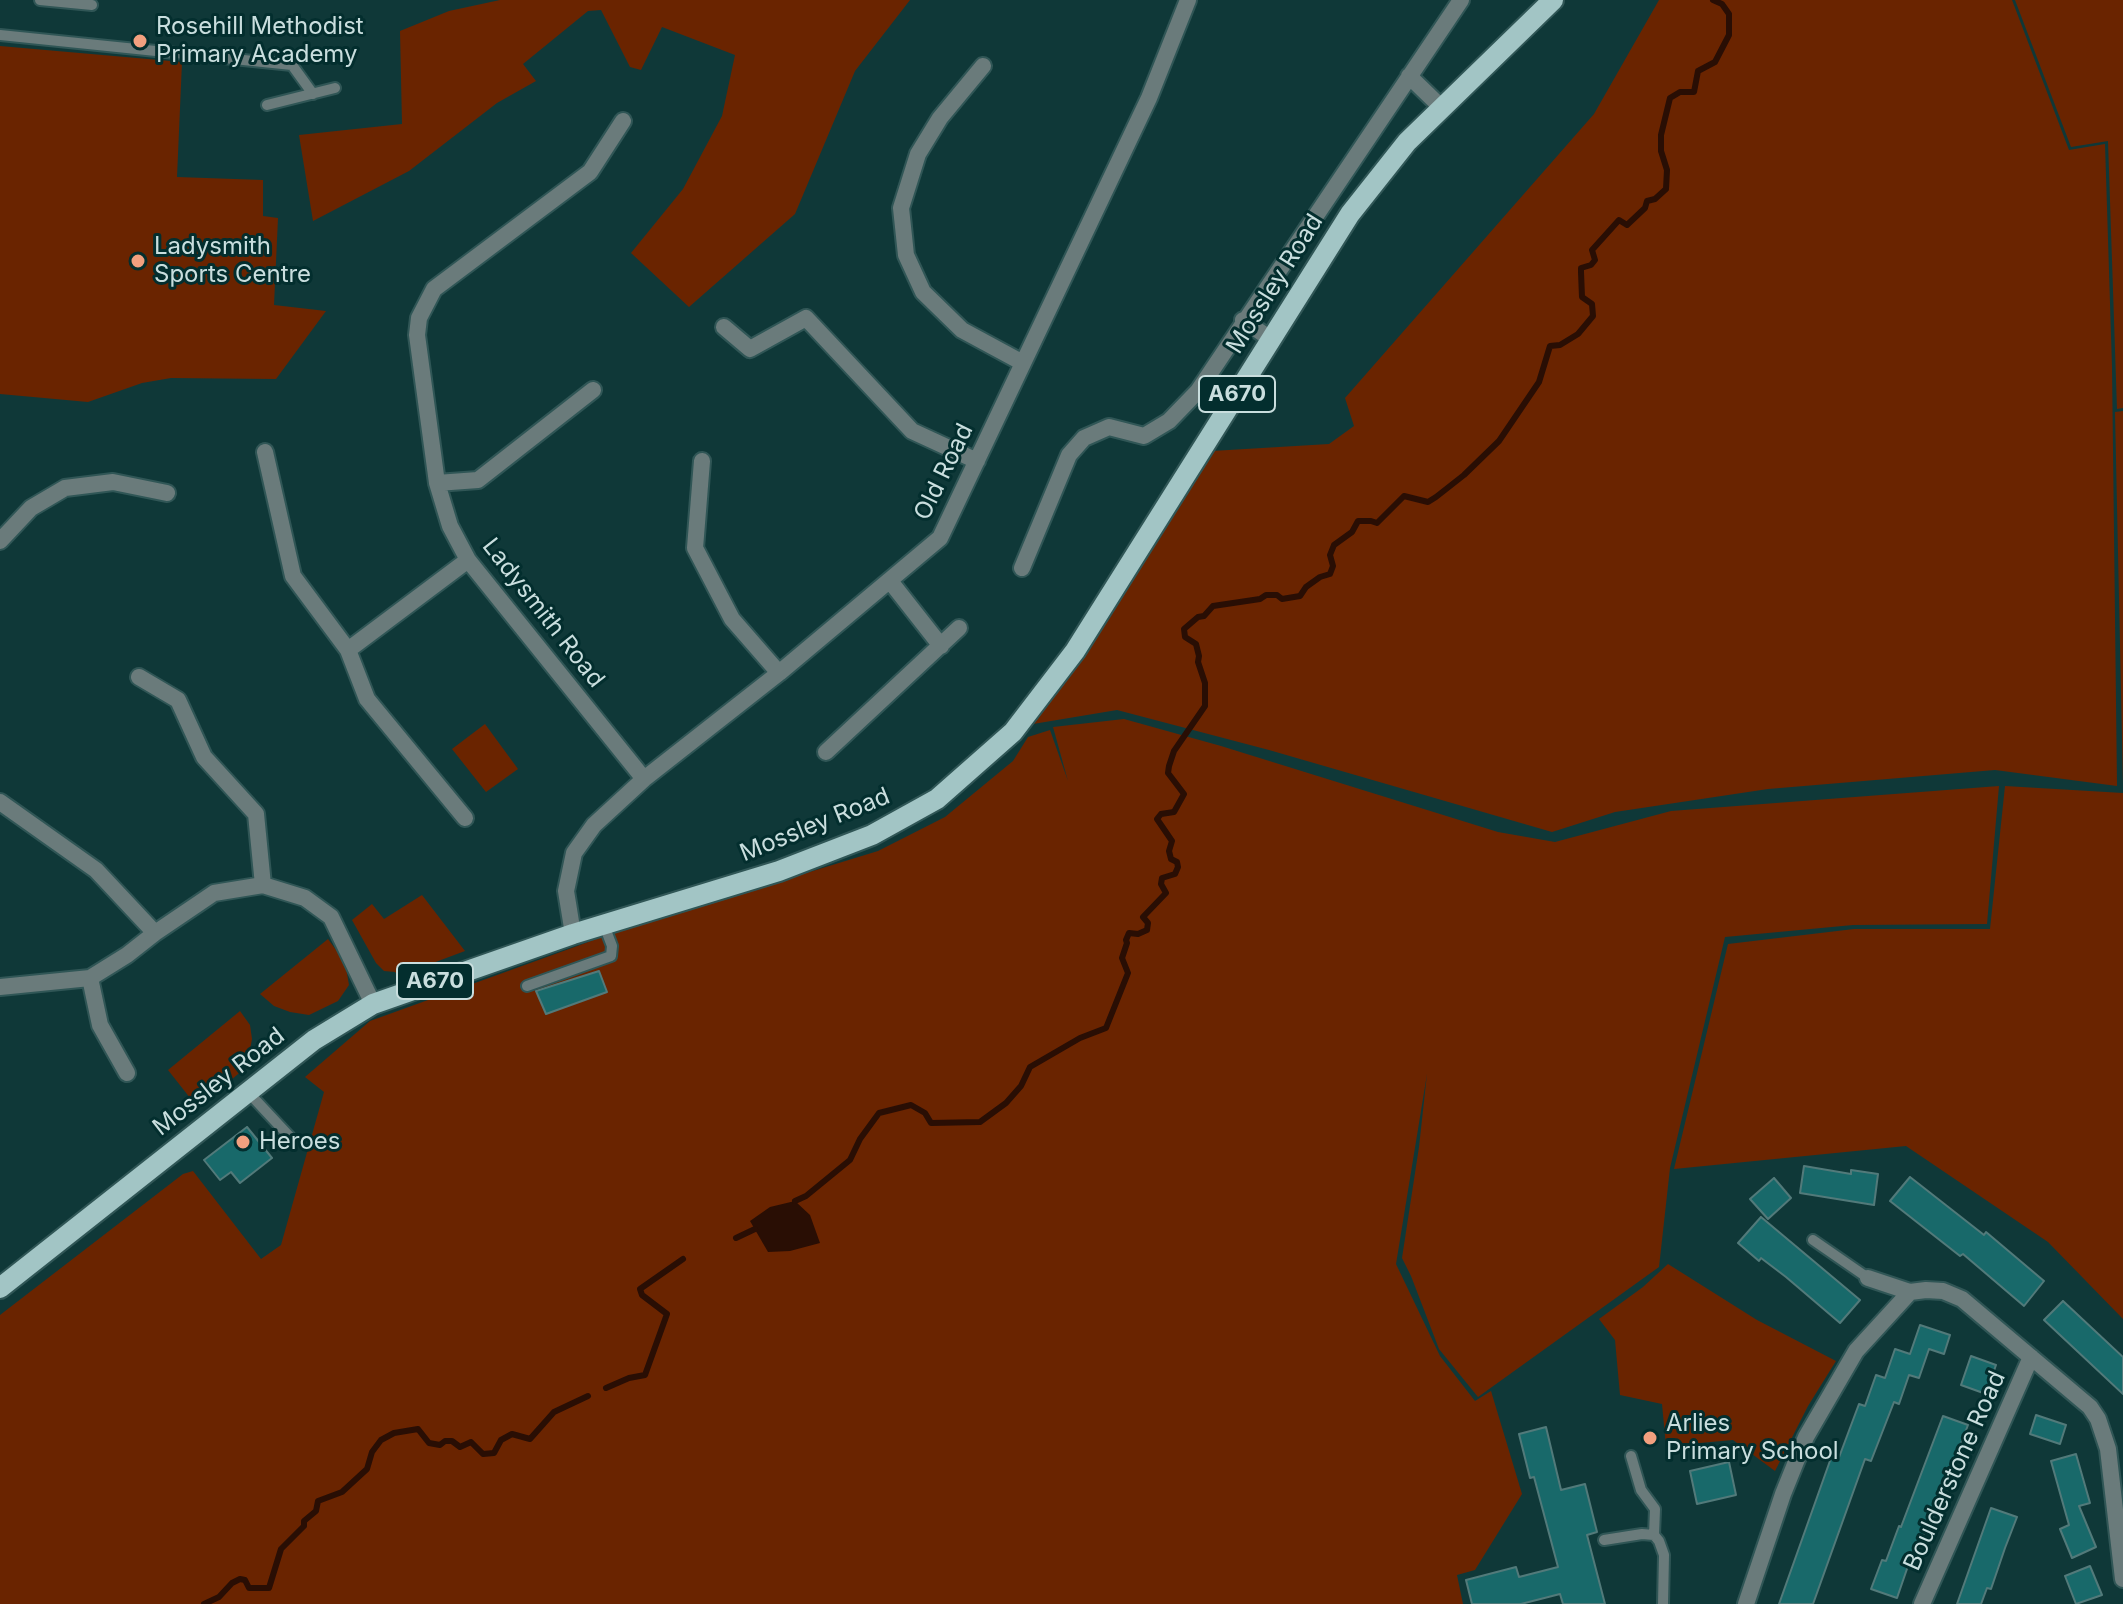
<!DOCTYPE html>
<style>
body{margin:0}
canvas{display:block;background:#0f3838}
</style>
<canvas width="2123" height="1604"></canvas>
<script>
const ctx = document.querySelector('canvas').getContext('2d');
ctx.lineJoin = 'round';
function fillPath(path, color) { ctx.fillStyle = color; ctx.fill(path, 'evenodd'); }
const toPath = rows => new Path2D(rows.map(r => 'M' + r).join(''));
function trace(path, color, width, dash) { ctx.strokeStyle = color; ctx.lineWidth = width; ctx.lineCap = dash ? 'butt' : 'round'; ctx.setLineDash(dash || []); ctx.stroke(path); }
function drawText(font, color, halo, rows, align = 'center') {
  ctx.font = font + ' Inter,sans-serif'; ctx.lineWidth = 6; ctx.setLineDash([]); ctx.textBaseline = 'middle'; ctx.strokeStyle = halo; ctx.fillStyle = color; for (const [text, x, y, turn = 0] of rows) {
    ctx.save(); ctx.translate(x, y); ctx.rotate((+turn || 0) * Math.PI / 180); ctx.textAlign = isNaN(turn) ? turn : align; if (halo) ctx.strokeText(text, 0, 0); ctx.fillText(text, 0, 0); ctx.restore();
  }
}
fillPath(toPath([
 [500,0,910,0,855,71,795,214,689,307,631,253,683,189,722,116,735,55,662,27,641,70,630,67,601,10,588,11,523,64,536,81,497,103,409,171,313,221,299,135,402,124,400,31,449,11],
 [1659,0,2012,0,2069,150,2105,144,2112,367,2117,786,1995,770,1768,789,1615,812,1552,832,1269,750,1117,710,1033,724,1212,451,1329,444,1354,426,1345,398,1594,114],
 [2015,0,2123,0,2123,408,2117,409,2108,141,2071,147],
 [0,46,182,62,177,177,263,180,263,216,278,218,274,305,326,311,276,379,171,378,142,383,88,402,0,394],
 [2123,411,2123,785,2115,412],
 [1124,719,1221,746,1498,832,1555,842,1671,811,1999,786,1987,924,1853,925,1725,937,1670,1168,1659,1267,1478,1397,1439,1349,1411,1276,1402,1258,1419,1147,1427,1074,1396,1264,1440,1356,1475,1401,1491,1391,1522,1494,1475,1570,1457,1575,1463,1604,0,1604,0,1315,183,1174,193,1171,261,1259,281,1245,324,1092,305,1077,370,1021,627,928,878,851,945,817,1013,761,1028,737,1050,730,1068,781,1053,727],
 [485,724,518,769,486,792,452,749],
 [2005,786,2123,793,2123,1319,2048,1242,1906,1146,1674,1169,1728,944,1854,929,1990,929],
 [422,895,465,951,398,976,395,972,384,971,376,963,352,920,372,904,384,919],
 [328,939,345,962,349,985,338,1001,309,1015,290,1012,274,1006,260,994],
 [240,1011,250,1025,252,1039,248,1060,244,1069,198,1108,168,1070],
 [1668,1264,1757,1320,1836,1361,1808,1406,1775,1471,1733,1440,1666,1446,1662,1404,1620,1395,1615,1340,1599,1319,1643,1287]
]), '#6a2400');
fillPath(toPath([
 [795,1201,810,1215,820,1243,790,1251,768,1252,750,1221,770,1207]
]), '#290e04');
trace(toPath([
 [795,1201,806,1196,850,1160,860,1139,879,1113,911,1105,925,1113,931,1123,980,1122,1006,1103,1021,1086,1030,1067,1080,1038,1106,1028,1128,973,1122,958,1127,943,1126,940,1129,933,1138,934,1147,930,1148,923,1143,917,1166,893,1161,884,1162,878,1175,874,1178,867,1177,862,1171,859,1169,851,1172,841,1157,819,1161,814,1174,812,1184,794,1168,773,1169,766,1174,751,1205,706,1205,683,1198,662,1199,656,1196,644,1185,637,1184,629,1198,617,1204,616,1213,606,1260,599,1266,595,1277,595,1282,599,1300,596,1306,587,1320,577,1330,574,1333,566,1330,555,1334,545,1352,532,1358,521,1371,521,1377,523,1404,496,1428,502,1436,497,1464,475,1499,441,1539,382,1550,346,1560,345,1578,334,1593,316,1592,304,1582,297,1581,272,1581,268,1591,265,1595,260,1592,250,1619,220,1627,225,1645,208,1647,201,1655,199,1666,189,1667,170,1661,151,1661,135,1670,98,1680,92,1694,92,1698,71,1715,62,1729,35,1729,14,1722,4,1713,0],
 [736,1238,755,1229],
 [606,1388,629,1378,645,1375,667,1314,642,1295,640,1289,683,1259],
 [204,1604,219,1597,232,1583,240,1579,245,1580,249,1588,269,1588,281,1549,304,1526,304,1521,316,1511,318,1501,342,1492,367,1469,372,1452,381,1440,394,1433,418,1429,429,1443,440,1445,445,1441,452,1441,460,1447,471,1442,483,1454,494,1453,501,1440,512,1434,530,1439,554,1412,588,1396]
]), '#290e04', 6);
const building = toPath([
 [599,971,607,992,546,1014,536,991,599,971],
 [247,1127,272,1158,240,1183,231,1172,220,1180,204,1160,247,1127],
 [1804,1166,1851,1174,1851,1170,1878,1174,1874,1205,1800,1193,1804,1166],
 [1910,1177,1984,1235,1986,1232,2044,1281,2024,1306,1963,1254,1960,1256,1890,1201,1910,1177],
 [1774,1178,1791,1198,1768,1219,1750,1199,1774,1178],
 [1761,1217,1860,1300,1840,1323,1786,1277,1761,1258,1759,1261,1738,1243,1761,1217],
 [2063,1301,2123,1357,2123,1394,2044,1320,2063,1301],
 [1920,1325,1950,1335,1944,1354,1929,1349,1919,1378,1909,1375,1899,1404,1894,1402,1871,1461,1865,1459,1813,1604,1779,1604,1831,1458,1838,1460,1859,1404,1865,1406,1876,1375,1885,1378,1895,1349,1910,1354,1920,1325],
 [1971,1356,1996,1365,1986,1394,1961,1385,1971,1356],
 [2036,1415,2066,1425,2060,1444,2030,1434,2036,1415],
 [1943,1416,1968,1425,1929,1527,1927,1526,1913,1564,1909,1563,1897,1598,1871,1589,1882,1560,1886,1561,1899,1526,1901,1527,1943,1416],
 [1546,1427,1561,1490,1585,1484,1597,1532,1587,1535,1605,1604,1563,1604,1560,1594,1521,1604,1472,1604,1466,1580,1516,1567,1519,1577,1558,1567,1534,1477,1530,1478,1519,1434,1546,1427],
 [2076,1454,2090,1503,2079,1506,2096,1547,2072,1558,2060,1529,2069,1525,2051,1461,2076,1454],
 [1729,1462,1736,1495,1697,1504,1690,1471,1729,1462],
 [1991,1508,2017,1517,2005,1548,1991,1589,1987,1588,1981,1604,1957,1604,1991,1508],
 [2090,1566,2102,1595,2076,1604,2065,1576,2090,1566]
]);
fillPath(building, '#18696a');
trace(building, '#527a7a', 2);
const service = toPath([
 [40,0,92,5],
 [0,35,292,65,313,94],
 [267,105,335,88],
 [527,986,611,956,612,946,604,925],
 [248,1092,290,1137],
 [1813,1240,1868,1278],
 [1631,1456,1641,1490,1655,1509,1654,1535],
 [1604,1540,1642,1534,1654,1535,1659,1541,1664,1555,1663,1604]
]);
const minor = toPath([
 [983,66,940,118,918,154,901,208,906,255,923,292,962,330,1023,363],
 [1409,76,1442,108],
 [623,121,590,172,434,289,419,318,417,335,437,483,450,526,468,560,644,779],
 [1243,320,1272,340],
 [724,327,750,349,806,318,912,431,977,461],
 [265,452,293,576,348,650],
 [702,461,695,548,732,619,779,673],
 [437,483,478,480,593,390],
 [0,541,31,508,65,488,113,482,167,493],
 [1022,568,1069,455,1084,438,1109,427,1144,436,1169,421,1198,391,1461,0],
 [890,581,941,646],
 [139,677,178,700,204,757,256,814,263,885,305,898,331,917,373,1004],
 [826,752,959,628],
 [0,802,96,870,155,933],
 [465,818,367,699,348,650,468,560],
 [573,934,566,891,574,853,594,825,644,779,779,673,940,538,1149,98,1188,0],
 [0,987,90,978],
 [127,1073,100,1025,90,978,127,955,155,933,214,893,263,885],
 [1868,1278,1910,1292],
 [1746,1604,1783,1494,1806,1437,1856,1351,1910,1292,1926,1290,1943,1291,1962,1299,2090,1407,2098,1419,2108,1449,2123,1579],
 [1922,1604,2031,1357]
]);
const primary = toPath([
 [0,1288,314,1040,373,1004,573,934,779,871,872,835,937,799,1013,732,1075,651,1350,214,1407,142,1553,0]
]);
trace(service, '#305656', 14);
trace(minor, '#305656', 20);
trace(primary, '#305656', 24);
trace(service, '#6a7b7b', 10);
trace(minor, '#6a7b7b', 16);
trace(primary, '#a2c5c5', 20);
for (const [x, y, r, color] of [
 [140,41,8,"#f2a07f"],
 [138,261,8,"#f2a07f"],
 [243,1142,8,"#f2a07f"],
 [1650,1438,8,"#f2a07f"]
]) { const dot = new Path2D(); dot.arc(x, y, r, 0, 2 * Math.PI); ctx.fillStyle = color; ctx.fill(dot); trace(dot, '#032e2e', 3); }
for (const [x, y, w] of [
 [1237,394,76],
 [435,981,76]
]) { const box = new Path2D(); box.roundRect(x - w / 2, y - 18, w, 36, 6); ctx.fillStyle = '#032e2e'; ctx.fill(box); trace(box, '#c9dede', 2); }
drawText('bold 22px', '#c9dede', null, [
 ["A670",1237,394],
 ["A670",435,981]
]);
drawText('24px', '#c9dede', '#032e2e', [
 ["Rosehill Methodist",156,27],
 ["Primary Academy",156,55],
 ["Ladysmith",154,247],
 ["Sports Centre",154,275],
 ["Heroes",259,1142],
 ["Arlies",1666,1424],
 ["Primary School",1666,1452]
], 'left');
drawText('24px', '#c9dede', '#032e2e', [
 ["Mossley Road",1275,284,-58],
 ["Old Road",944,472,-64],
 ["Ladysmith Road",543,613,52],
 ["Mossley Road",815,825,-22],
 ["Mossley Road",219,1082,-38],
 ["Boulderstone Road",1955,1471,-66]
]);
</script>
